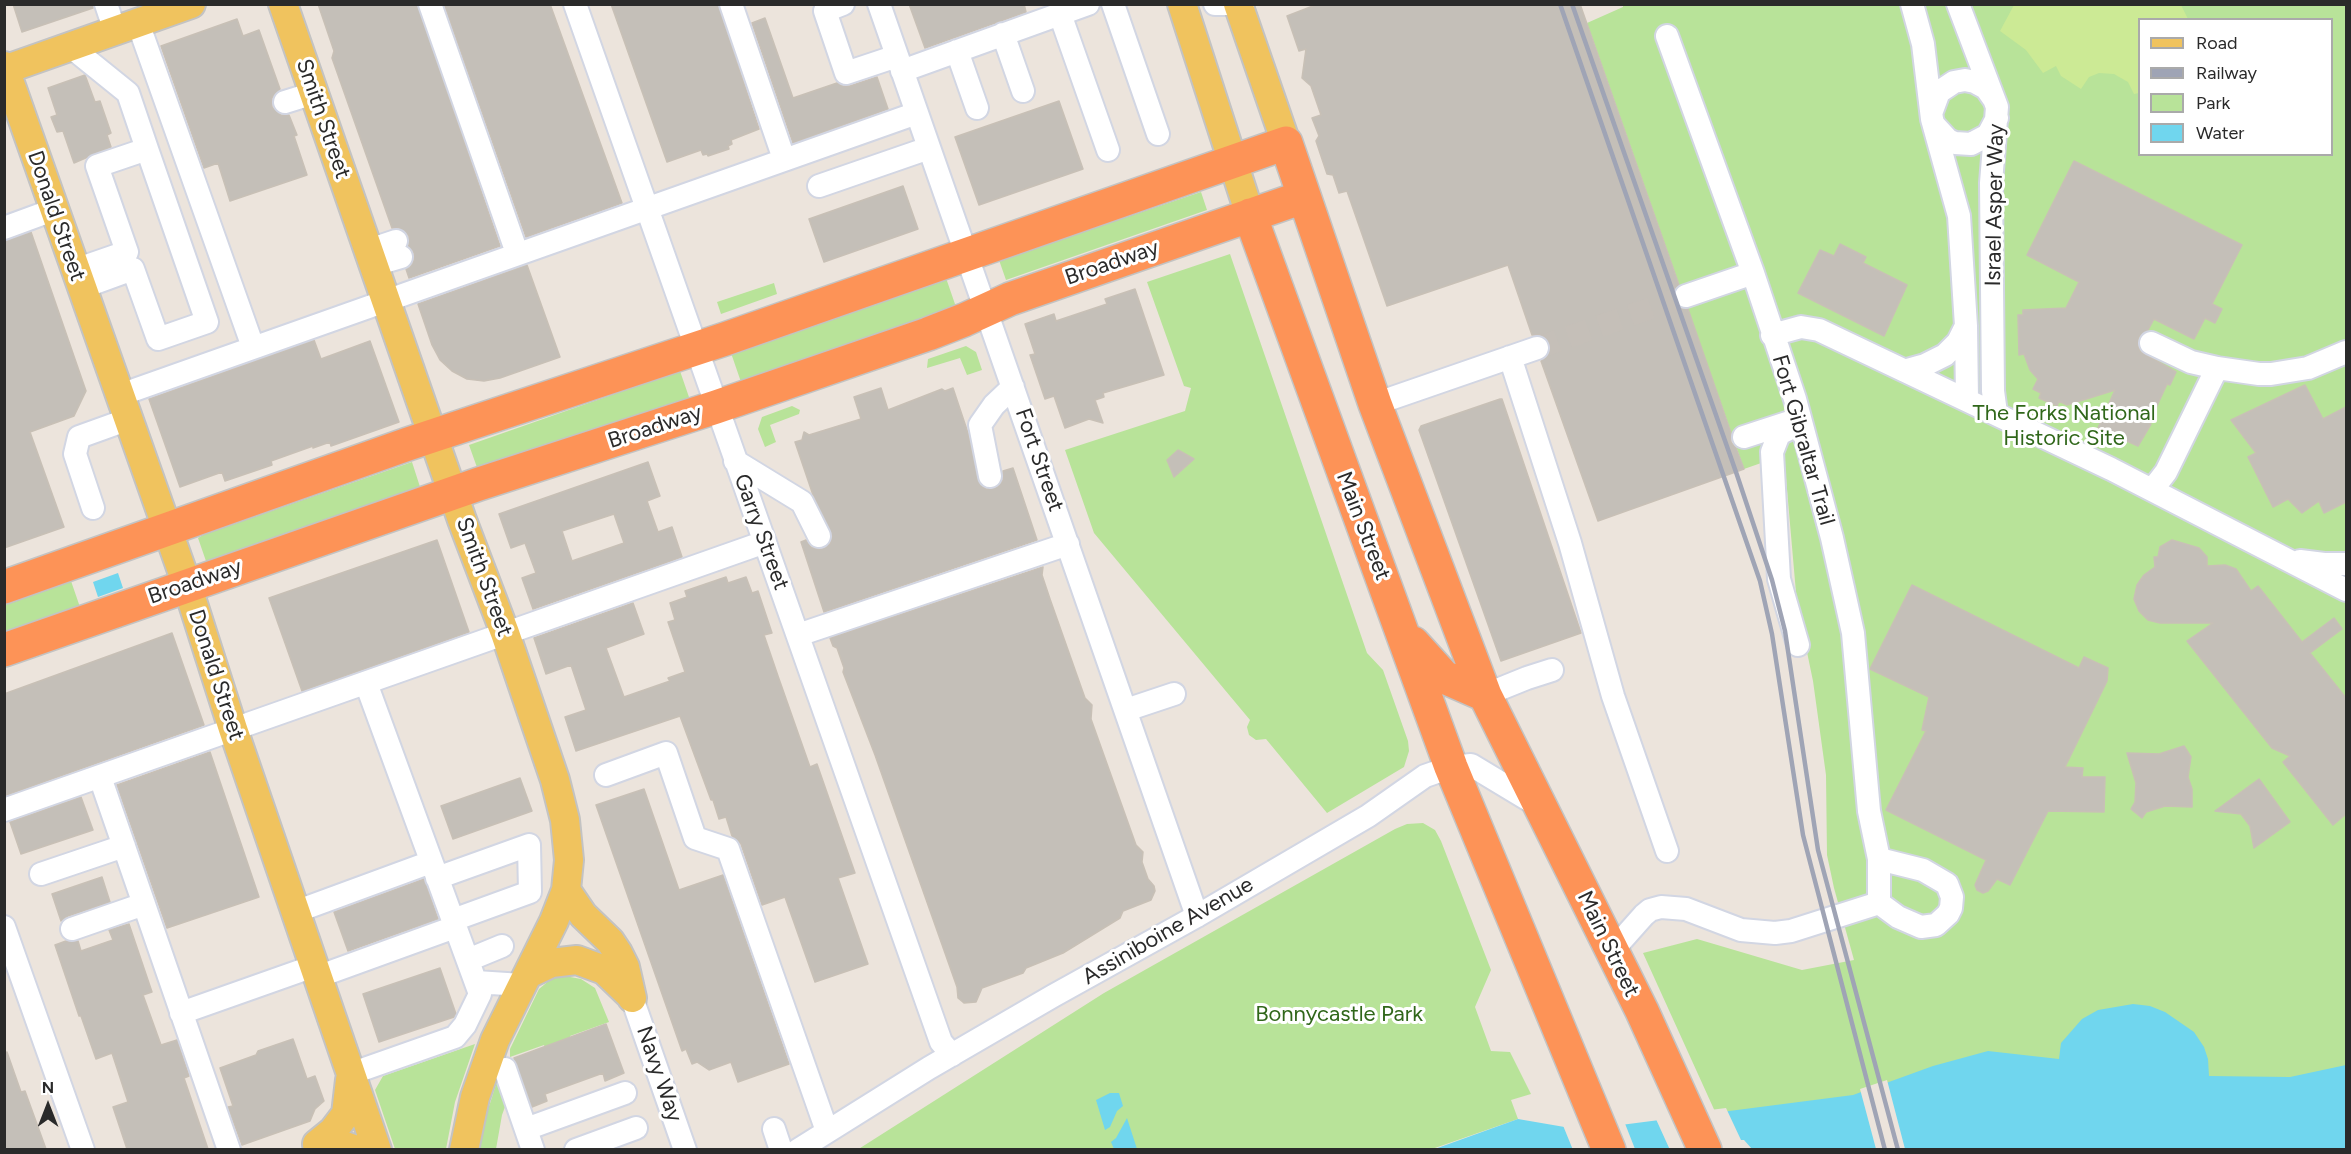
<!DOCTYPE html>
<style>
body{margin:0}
#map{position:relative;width:2351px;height:1154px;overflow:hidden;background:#ece4dc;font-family:Figtree,sans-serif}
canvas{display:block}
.frame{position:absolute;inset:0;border:6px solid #2a2a2a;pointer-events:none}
.legend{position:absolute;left:2138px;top:18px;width:195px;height:138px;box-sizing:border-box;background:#fff;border:2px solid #aaa;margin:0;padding:8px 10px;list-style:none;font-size:18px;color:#2a2a2a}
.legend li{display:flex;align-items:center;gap:12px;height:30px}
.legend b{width:30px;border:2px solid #aaa}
.north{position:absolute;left:18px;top:1076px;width:60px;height:60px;-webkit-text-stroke:4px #fff;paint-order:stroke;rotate:0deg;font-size:16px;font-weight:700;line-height:24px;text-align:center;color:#2a2a2a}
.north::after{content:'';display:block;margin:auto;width:21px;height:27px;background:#2a2a2a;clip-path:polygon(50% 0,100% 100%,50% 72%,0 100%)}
</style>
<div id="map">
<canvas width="2351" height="1154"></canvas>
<div class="frame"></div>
<ul class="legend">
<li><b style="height:8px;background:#f0c35e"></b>Road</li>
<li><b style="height:8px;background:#9fa4b5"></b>Railway</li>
<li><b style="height:16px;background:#b8e399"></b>Park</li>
<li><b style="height:16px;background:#70d6ee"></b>Water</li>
</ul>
<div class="north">N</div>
</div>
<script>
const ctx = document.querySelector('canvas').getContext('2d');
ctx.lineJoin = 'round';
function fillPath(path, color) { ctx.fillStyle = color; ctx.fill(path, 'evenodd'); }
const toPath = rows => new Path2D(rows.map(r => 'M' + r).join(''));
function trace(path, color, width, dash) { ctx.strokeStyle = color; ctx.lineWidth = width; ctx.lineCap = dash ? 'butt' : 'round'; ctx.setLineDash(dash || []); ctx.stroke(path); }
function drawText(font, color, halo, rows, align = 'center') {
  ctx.font = font + ' Figtree,sans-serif'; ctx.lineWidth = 6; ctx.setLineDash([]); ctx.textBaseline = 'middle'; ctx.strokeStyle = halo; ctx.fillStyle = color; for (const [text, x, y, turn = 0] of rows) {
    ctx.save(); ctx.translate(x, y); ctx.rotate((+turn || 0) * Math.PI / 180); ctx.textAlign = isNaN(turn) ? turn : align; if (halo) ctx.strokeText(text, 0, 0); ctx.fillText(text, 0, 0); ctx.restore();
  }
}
fillPath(toPath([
 [1623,4,2346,5,2346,1149,1732,1149,1643,953,1697,939,1802,970,1854,960,1834,888,1827,855,1826,775,1813,681,1797,604,1784,455,1744,469,1587,23,1623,7],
 [2140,20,2332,20,2332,154,2140,154],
 [1201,192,1207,210,1006,280,999,260],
 [1230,254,1367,653,1383,670,1408,741,1409,751,1404,767,1327,813,1266,739,1256,740,1249,735,1247,727,1250,720,1094,533,1065,450,1185,411,1191,388,1184,386,1147,282],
 [946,278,956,307,741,382,731,353],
 [774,283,777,294,721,314,717,302],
 [966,346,976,352,982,370,967,375,960,358,927,368,928,359],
 [680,371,690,400,479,473,469,445],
 [792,406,800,410,799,414,770,425,776,442,765,447,758,429,762,417],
 [412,462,421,490,207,564,198,538,205,534],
 [71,581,81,610,5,636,4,605],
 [1423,823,1435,830,1441,841,1491,970,1475,1007,1491,1051,1510,1052,1531,1094,1511,1100,1518,1119,1432,1149,857,1150,1104,993,1395,829,1407,824],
 [565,976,581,979,595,988,609,1022,570,1036,573,1046,548,1055,544,1045,510,1057,510,1049,539,989,551,979],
 [475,1044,455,1102,446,1149,395,1149,375,1090,383,1076],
 [500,1072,509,1096,502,1115,496,1149,479,1150,484,1122]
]), '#b8e399');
fillPath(toPath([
 [2014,5,2181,5,2188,19,2140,20,2139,93,2134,94,2128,82,2114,74,2099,73,2089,77,2081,89,2061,76,2056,66,2043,73,2026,50,2000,31]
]), '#ccea95');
fillPath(toPath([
 [118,573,123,588,98,597,93,582],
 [2133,1004,2150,1006,2165,1012,2194,1032,2204,1047,2208,1059,2209,1076,2290,1077,2346,1065,2346,1149,1432,1150,1518,1119,1582,1130,1853,1095,1933,1066,1988,1051,2059,1059,2061,1043,2082,1019,2098,1010],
 [1110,1093,1119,1093,1123,1106,1117,1111,1110,1127,1105,1130,1096,1100],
 [1127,1118,1137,1149,1114,1149,1111,1142,1116,1138]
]), '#70d6ee');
fillPath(toPath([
 [1887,1080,1905,1149,1876,1149,1860,1089],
 [1726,1108,1741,1140,1744,1140,1752,1149,1670,1150,1655,1117],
 [1624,1121,1635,1149,1573,1150,1562,1123,1582,1127]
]), '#ece4dc');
const building = toPath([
 [13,4,93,4,93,8,22,32,13,4],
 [318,4,417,4,500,246,409,278,406,269,411,266,414,260,414,253,408,246,409,236,399,228,392,228,332,58,334,51,318,4],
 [444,4,550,4,622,203,526,237,444,4],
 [611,4,718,4,759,129,731,140,732,144,728,146,729,149,708,156,707,154,703,155,701,150,667,162,611,4],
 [909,4,1024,4,1026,12,925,48,909,4],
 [1318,4,1580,4,1679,285,1673,293,1673,301,1678,307,1688,309,1731,433,1731,442,1736,448,1744,469,1598,521,1541,361,1550,351,1550,343,1540,335,1532,335,1508,265,1387,306,1347,191,1339,193,1333,175,1327,174,1316,141,1319,136,1312,118,1321,115,1311,86,1302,78,1306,49,1299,51,1287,16,1318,4],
 [765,18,793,98,837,83,843,86,850,86,877,77,888,109,793,143,752,23,765,18],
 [237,19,243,36,259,30,280,89,272,98,272,107,281,115,289,115,297,135,294,136,307,175,230,201,218,163,204,168,161,46,237,19],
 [85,75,95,102,100,101,111,133,107,135,111,147,74,163,63,131,57,132,51,117,57,115,48,88,85,75],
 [1059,101,1083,169,979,205,955,137,1059,101],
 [2074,161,2242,245,2212,304,2222,309,2215,323,2205,318,2194,339,2154,319,2148,330,2139,337,2138,345,2140,351,2176,372,2170,385,2167,384,2149,423,2151,424,2138,446,2098,428,2115,390,2067,405,2059,401,2057,406,2039,398,2041,393,2033,389,2038,379,2030,370,2024,354,2019,355,2018,315,2023,315,2023,310,2066,308,2079,282,2027,255,2074,161],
 [903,186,918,229,824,262,809,219,903,186],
 [31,232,86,391,74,416,30,432,64,527,4,548,4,241,31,232],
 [1840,244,1866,257,1863,263,1907,285,1884,336,1798,293,1820,250,1834,256,1840,244],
 [527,265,560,357,500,378,484,381,467,379,452,371,440,360,432,345,418,304,527,265],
 [1135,289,1164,375,1103,393,1104,397,1095,400,1103,423,1089,419,1065,428,1054,396,1045,399,1030,355,1035,354,1025,324,1054,314,1056,321,1107,304,1105,299,1135,289],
 [314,340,321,359,370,341,399,422,331,446,330,442,313,448,313,446,271,461,272,465,225,481,222,472,180,487,149,399,314,340],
 [2305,385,2323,419,2346,407,2346,502,2324,513,2319,501,2302,513,2288,499,2273,507,2248,457,2256,453,2231,420,2305,385],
 [881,388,888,410,942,389,945,391,953,388,968,433,980,484,986,489,998,486,1003,480,1003,471,1013,468,1037,540,824,612,801,542,806,540,811,547,819,549,830,544,832,536,813,495,795,442,802,440,804,432,809,435,861,419,854,397,881,388],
 [1500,399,1502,399,1581,633,1501,661,1419,430,1421,426,1500,399],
 [1178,450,1194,459,1174,477,1167,460,1178,450],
 [648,462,660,496,647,501,658,532,672,527,682,557,533,609,522,578,536,573,525,543,511,548,499,514,648,462],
 [614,514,624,543,572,561,562,531,614,514],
 [437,540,469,632,302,691,269,598,437,540],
 [2172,540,2199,548,2207,557,2207,566,2225,565,2236,569,2251,591,2258,586,2302,642,2334,618,2342,629,2310,653,2346,698,2346,814,2333,825,2283,762,2290,756,2272,748,2187,641,2213,623,2160,623,2148,620,2139,611,2134,599,2137,585,2144,575,2155,567,2154,557,2158,557,2160,547,2172,540],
 [1043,567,1042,575,1050,599,1085,698,1092,705,1091,719,1136,845,1143,852,1142,862,1148,879,1154,886,1155,891,1151,900,1123,911,1120,918,1063,953,1026,968,1023,973,982,988,976,1002,964,1003,958,998,957,987,875,755,843,672,844,668,837,648,833,646,830,638,1043,567],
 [726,577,728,583,746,577,752,593,758,591,772,633,764,635,778,676,810,767,817,764,855,873,838,878,868,964,815,982,785,897,762,905,741,844,732,836,726,817,719,819,713,800,711,800,680,716,576,751,565,717,586,710,571,665,546,674,534,638,633,603,644,634,606,648,624,697,670,681,668,678,685,672,668,622,675,620,670,603,687,597,685,591,726,577],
 [1912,585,2079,668,2084,657,2108,668,2107,681,2065,767,2083,768,2082,777,2105,777,2104,812,2048,811,2010,885,1997,879,1988,891,1983,893,1977,890,1975,885,1986,860,1886,810,1926,731,1922,730,1929,697,1870,669,1912,585],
 [172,633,204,725,4,796,4,694,172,633],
 [2184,746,2191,757,2188,777,2192,789,2192,807,2165,806,2146,812,2142,818,2131,809,2135,802,2136,783,2127,753,2159,754,2184,746],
 [210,752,259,897,167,928,117,785,210,752],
 [520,778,532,811,453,839,441,806,520,778],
 [2259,779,2290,822,2254,848,2250,826,2241,814,2215,811,2259,779],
 [644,789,679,890,723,875,789,1064,738,1082,731,1062,709,1070,697,1062,692,1064,686,1049,682,1051,596,805,644,789],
 [81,797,93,830,21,854,10,822,81,797],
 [102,877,110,902,68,916,61,921,52,894,102,877],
 [424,879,438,919,348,951,334,912,424,879],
 [129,924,152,992,143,995,161,1045,177,1040,189,1076,184,1078,208,1149,127,1149,113,1107,128,1102,112,1053,96,1059,81,1016,79,1016,55,945,66,941,78,941,81,951,113,940,109,930,129,924],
 [440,968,456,1014,454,1017,379,1042,363,994,440,968],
 [606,1024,624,1073,605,1081,603,1073,545,1094,547,1101,532,1107,514,1058,606,1024],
 [293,1039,307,1079,315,1076,324,1101,315,1109,310,1121,242,1145,228,1107,233,1106,220,1068,256,1055,258,1051,293,1039],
 [7,1052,21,1092,25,1091,46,1149,4,1149,4,1053,7,1052]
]);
fillPath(building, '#c4bfb8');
trace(building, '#c8c0b6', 1.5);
trace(toPath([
 [1537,348,1686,296]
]), '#c5bfb8', 22, [22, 11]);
const minor = toPath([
 [106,4,115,31],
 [430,4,517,253],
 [575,4,941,1042,952,1055],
 [731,4,784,159],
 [843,4,825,11,846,73,897,56],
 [879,4,1197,916],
 [1113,4,1158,134],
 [1215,4,1243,4],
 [1912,4,1923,44,1932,119,1959,216,1966,326,1967,399],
 [1958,4,1997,107,1991,183,1993,391,1996,413],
 [1060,14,1108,150],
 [138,23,253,347],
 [1003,34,1023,91],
 [1667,36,1753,273,1795,399,1832,538,1853,633,1869,811,1879,859,1879,903,1898,917,1921,927,1936,925,1948,914,1951,908,1952,897,1947,884,1923,870,1879,859],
 [71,47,128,93,147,149],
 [957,51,977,108],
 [902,71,1088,4],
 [285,102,314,93],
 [1932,111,1939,92,1954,82,1965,80,1975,82,1986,88,1993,98],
 [1935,126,1948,140,1955,143,1971,144,1988,135,1997,118],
 [819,186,929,148],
 [4,228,53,210],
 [369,250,396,241],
 [374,265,401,257],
 [75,270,127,252,97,166,147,149,207,322,158,339,133,269,81,288],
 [1686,296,1753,273],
 [1772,335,1801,327,1819,330,2111,469,2346,590],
 [2151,343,2191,362,2217,368,2259,374,2271,374,2308,368,2346,352],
 [1510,357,1570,543,1613,696,1667,851],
 [1907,370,1925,365,1945,355,1958,342,1966,326],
 [120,395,917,113],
 [1375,404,1537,348],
 [1744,437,1793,421],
 [735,461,802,502,819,536],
 [990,476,980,425,994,405,1013,387],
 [2152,490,2166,472,2217,368],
 [93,508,75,454,79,437,129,419],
 [2300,561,2324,564,2346,564],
 [798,635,1068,544],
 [1798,645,1779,579,1772,452,1779,434,1801,423],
 [1485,695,1527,678,1552,670],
 [1126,710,1174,694],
 [606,775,666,753,695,838,728,849,827,1131],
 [100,777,229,1150],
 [4,810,765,542],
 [41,874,124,846],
 [437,878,529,845,530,892,453,920],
 [295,912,431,862],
 [4,927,83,1150],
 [72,929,144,904],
 [1612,951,1644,915,1650,910,1661,907,1686,909,1741,930,1775,933,1791,931,1879,903],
 [468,960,502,946],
 [317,977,455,927],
 [476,982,522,985],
 [632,998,685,1150],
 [181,1013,314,966],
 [505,1069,533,1150],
 [350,1074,455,1037,465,1025,480,994,366,683],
 [526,1129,625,1093],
 [774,1129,781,1150],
 [576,1150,636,1128],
 [798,1150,929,1068,1053,996,1197,916,1368,816,1425,776,1451,767,1471,765,1539,806]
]);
const major = toPath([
 [283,4,462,520,505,633,555,780,565,820,569,860,566,890,554,921,495,1040,475,1097,464,1150],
 [1182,4,1250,215],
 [1238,4,1286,143],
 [4,66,187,585,233,729,377,1150],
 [4,70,191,4],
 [566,890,583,915,610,941,618,953,625,967,632,998],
 [528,974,551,963,577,960,604,970,631,996],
 [317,1144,333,1131,346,1114,350,1080],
 [317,1144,342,1145,356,1150]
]);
const highway = toPath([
 [1250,215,1451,767,1609,1150],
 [4,587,408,444,725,339,1286,143,1375,404,1485,695,1642,1011,1705,1150],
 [1413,643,1444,677,1485,695],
 [4,650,479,484,716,407,928,334,964,320,1010,299,1303,197]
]);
trace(minor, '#d2d6e3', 26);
trace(major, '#c3c3c3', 32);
trace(highway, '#c3c3c3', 36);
trace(minor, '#fff', 22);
trace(major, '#f0c35e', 28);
trace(highway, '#fd9357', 33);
trace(toPath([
 [1560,4,1760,581,1772,634,1803,835,1885,1150],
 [1572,4,1737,475,1772,580,1785,631,1818,850,1898,1150]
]), '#9fa4b5', 4.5);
drawText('22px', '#2a2a2a', '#fff', [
 ["Smith Street",323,119,71],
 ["Israel Asper Way",1995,205,-89],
 ["Donald Street",56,216,71],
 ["Broadway",1112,263,-19],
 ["Broadway",655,427,-18],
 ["Fort Gibraltar Trail",1803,440,74],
 ["Fort Street",1039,460,71],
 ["Main Street",1363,526,69],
 ["Garry Street",761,532,70],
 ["Smith Street",484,577,70],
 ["Broadway",195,582,-19],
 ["Donald Street",216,675,72],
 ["Assiniboine Avenue",1168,931,-30],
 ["Main Street",1608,944,64],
 ["Navy Way",659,1074,71]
]);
drawText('22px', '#30671a', '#fff', [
 ["The Forks National",2064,414],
 ["Historic Site",2064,439],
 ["Bonnycastle Park",1339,1015]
]);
</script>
